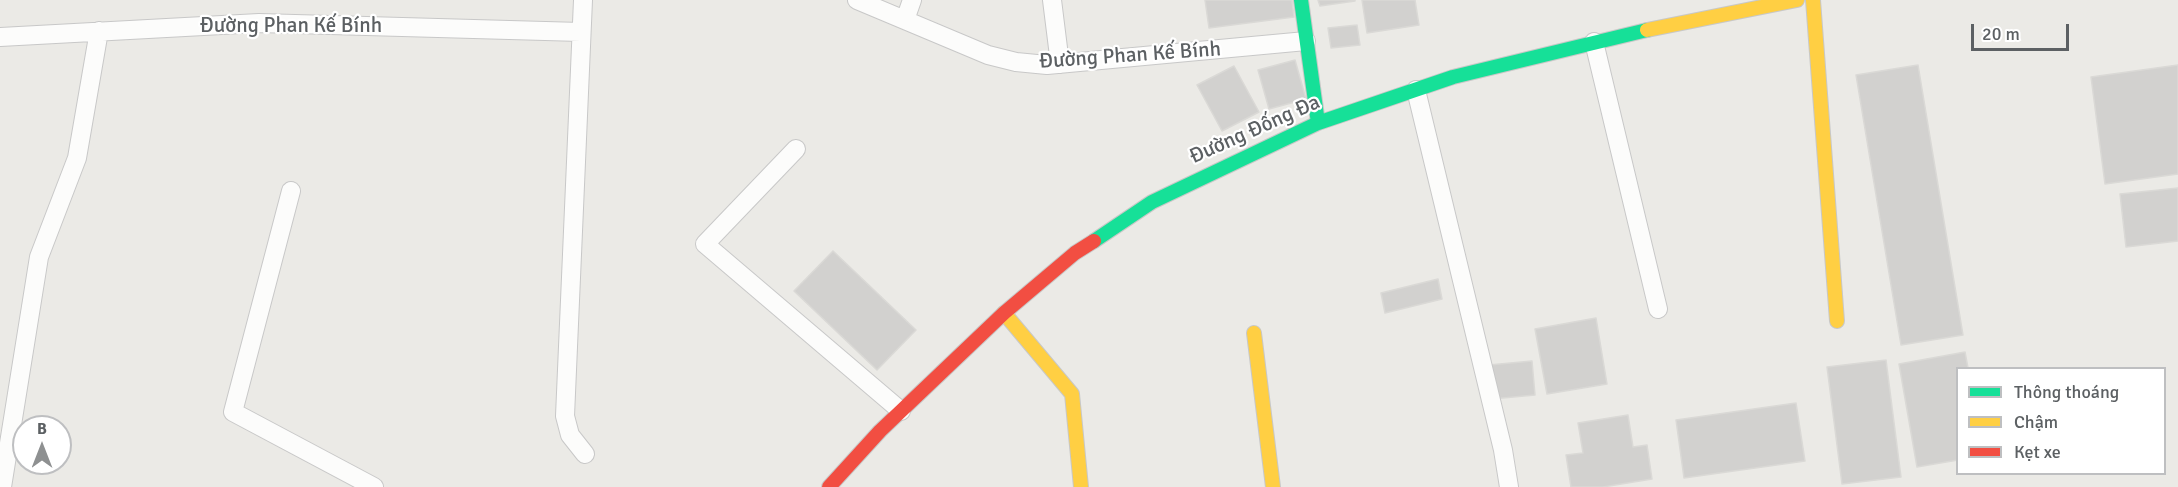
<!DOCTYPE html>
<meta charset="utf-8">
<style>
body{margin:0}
#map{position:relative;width:2178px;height:487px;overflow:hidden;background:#ebeae6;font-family:Signika,sans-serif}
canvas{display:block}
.legend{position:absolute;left:1956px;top:367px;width:210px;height:108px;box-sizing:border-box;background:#fff;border:2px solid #bebfc1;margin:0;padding:8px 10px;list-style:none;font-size:18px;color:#5c6063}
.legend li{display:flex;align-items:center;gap:12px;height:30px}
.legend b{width:30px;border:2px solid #bebfc1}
.north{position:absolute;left:12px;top:415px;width:60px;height:60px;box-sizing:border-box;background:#fff;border:2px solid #bebfc1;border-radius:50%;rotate:0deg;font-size:16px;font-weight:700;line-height:24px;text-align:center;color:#5c6063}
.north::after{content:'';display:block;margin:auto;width:21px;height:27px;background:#8e9091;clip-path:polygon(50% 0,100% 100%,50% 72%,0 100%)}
.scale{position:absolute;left:1971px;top:24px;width:98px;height:27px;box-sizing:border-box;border:3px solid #5c6063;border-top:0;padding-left:8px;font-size:18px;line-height:21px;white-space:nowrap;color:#5c6063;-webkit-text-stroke:4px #fff;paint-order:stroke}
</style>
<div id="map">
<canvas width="2178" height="487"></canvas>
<ul class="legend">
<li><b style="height:8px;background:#16e098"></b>Thông thoáng</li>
<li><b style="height:8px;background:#ffcf43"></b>Chậm</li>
<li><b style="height:8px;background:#f24e42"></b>Kẹt xe</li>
</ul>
<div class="north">B</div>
<div class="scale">20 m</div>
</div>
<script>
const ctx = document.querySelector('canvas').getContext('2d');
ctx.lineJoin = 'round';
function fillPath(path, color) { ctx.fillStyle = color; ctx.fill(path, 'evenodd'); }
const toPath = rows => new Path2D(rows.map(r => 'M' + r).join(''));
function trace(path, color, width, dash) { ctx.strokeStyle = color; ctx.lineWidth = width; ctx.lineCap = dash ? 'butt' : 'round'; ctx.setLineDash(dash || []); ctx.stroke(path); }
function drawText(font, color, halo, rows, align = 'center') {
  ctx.font = font + ' Signika,sans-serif'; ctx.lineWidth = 4.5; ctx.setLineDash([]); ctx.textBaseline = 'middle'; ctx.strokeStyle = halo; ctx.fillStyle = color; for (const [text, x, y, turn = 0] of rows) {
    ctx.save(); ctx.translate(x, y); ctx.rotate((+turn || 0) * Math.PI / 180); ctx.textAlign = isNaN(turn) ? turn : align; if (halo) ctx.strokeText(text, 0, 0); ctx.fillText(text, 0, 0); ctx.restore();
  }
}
const building = toPath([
 [1205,0,1292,0,1294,17,1209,28,1205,0],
 [1318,0,1355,0,1355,1,1320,6,1318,0],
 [1362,0,1415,0,1419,25,1367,33,1362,0],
 [1357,25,1360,45,1331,48,1328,28,1357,25],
 [1295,60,1306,99,1269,109,1258,70,1295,60],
 [1918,65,1963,335,1901,345,1856,75,1918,65],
 [2178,65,2178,174,2105,184,2091,77,2178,65],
 [1234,66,1259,112,1222,131,1197,85,1234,66],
 [2178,188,2178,241,2126,247,2120,194,2178,188],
 [833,251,916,330,877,370,794,291,833,251],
 [1438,279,1442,299,1385,313,1381,293,1438,279],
 [1596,318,1607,384,1547,394,1535,329,1596,318],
 [1965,352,1968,368,1958,368,1958,460,1917,467,1899,364,1965,352],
 [1886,360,1901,477,1842,484,1827,367,1886,360],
 [1532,361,1535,395,1492,399,1489,365,1532,361],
 [1796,403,1805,461,1684,478,1676,420,1796,403],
 [1628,415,1633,447,1647,445,1652,479,1603,487,1571,487,1566,455,1583,453,1578,423,1628,415]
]);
fillPath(building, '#d2d1cf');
trace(building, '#dad9d6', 1.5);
const lane = toPath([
 [583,0,565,416,570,435,585,454],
 [857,0,988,55,1016,62,1047,65,1306,41],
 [1052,0,1060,64],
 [905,20,912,0],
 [0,37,259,23,581,32],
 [1594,42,1658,309],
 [1416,90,1503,450,1509,487],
 [796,149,705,244,901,411],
 [291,191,233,412,374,487],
 [2,487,39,257,77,158,99,31]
]);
const fast = toPath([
 [1301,0,1318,123],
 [1094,241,1152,202,1318,123,1453,77,1647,30]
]);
const slow = toPath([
 [1813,0,1837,321],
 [1647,30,1797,0],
 [1004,313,1072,394,1081,487],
 [1254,333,1273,487]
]);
const jam = toPath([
 [829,487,880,431,1004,313,1075,253,1094,241]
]);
trace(lane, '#c8c8c8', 20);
trace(fast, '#c8c8c7', 16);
trace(slow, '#c8c8c7', 16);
trace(jam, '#c8c8c7', 16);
trace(lane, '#fcfcfb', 18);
trace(fast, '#16e098', 14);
trace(slow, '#ffcf43', 14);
trace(jam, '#f24e42', 14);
drawText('21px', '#5c6063', '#fff', [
 ["Đường Phan Kế Bính",291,26],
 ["Đường Phan Kế Bính",1130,56,-4],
 ["Đường Đống Đa",1255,130,-24]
]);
</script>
